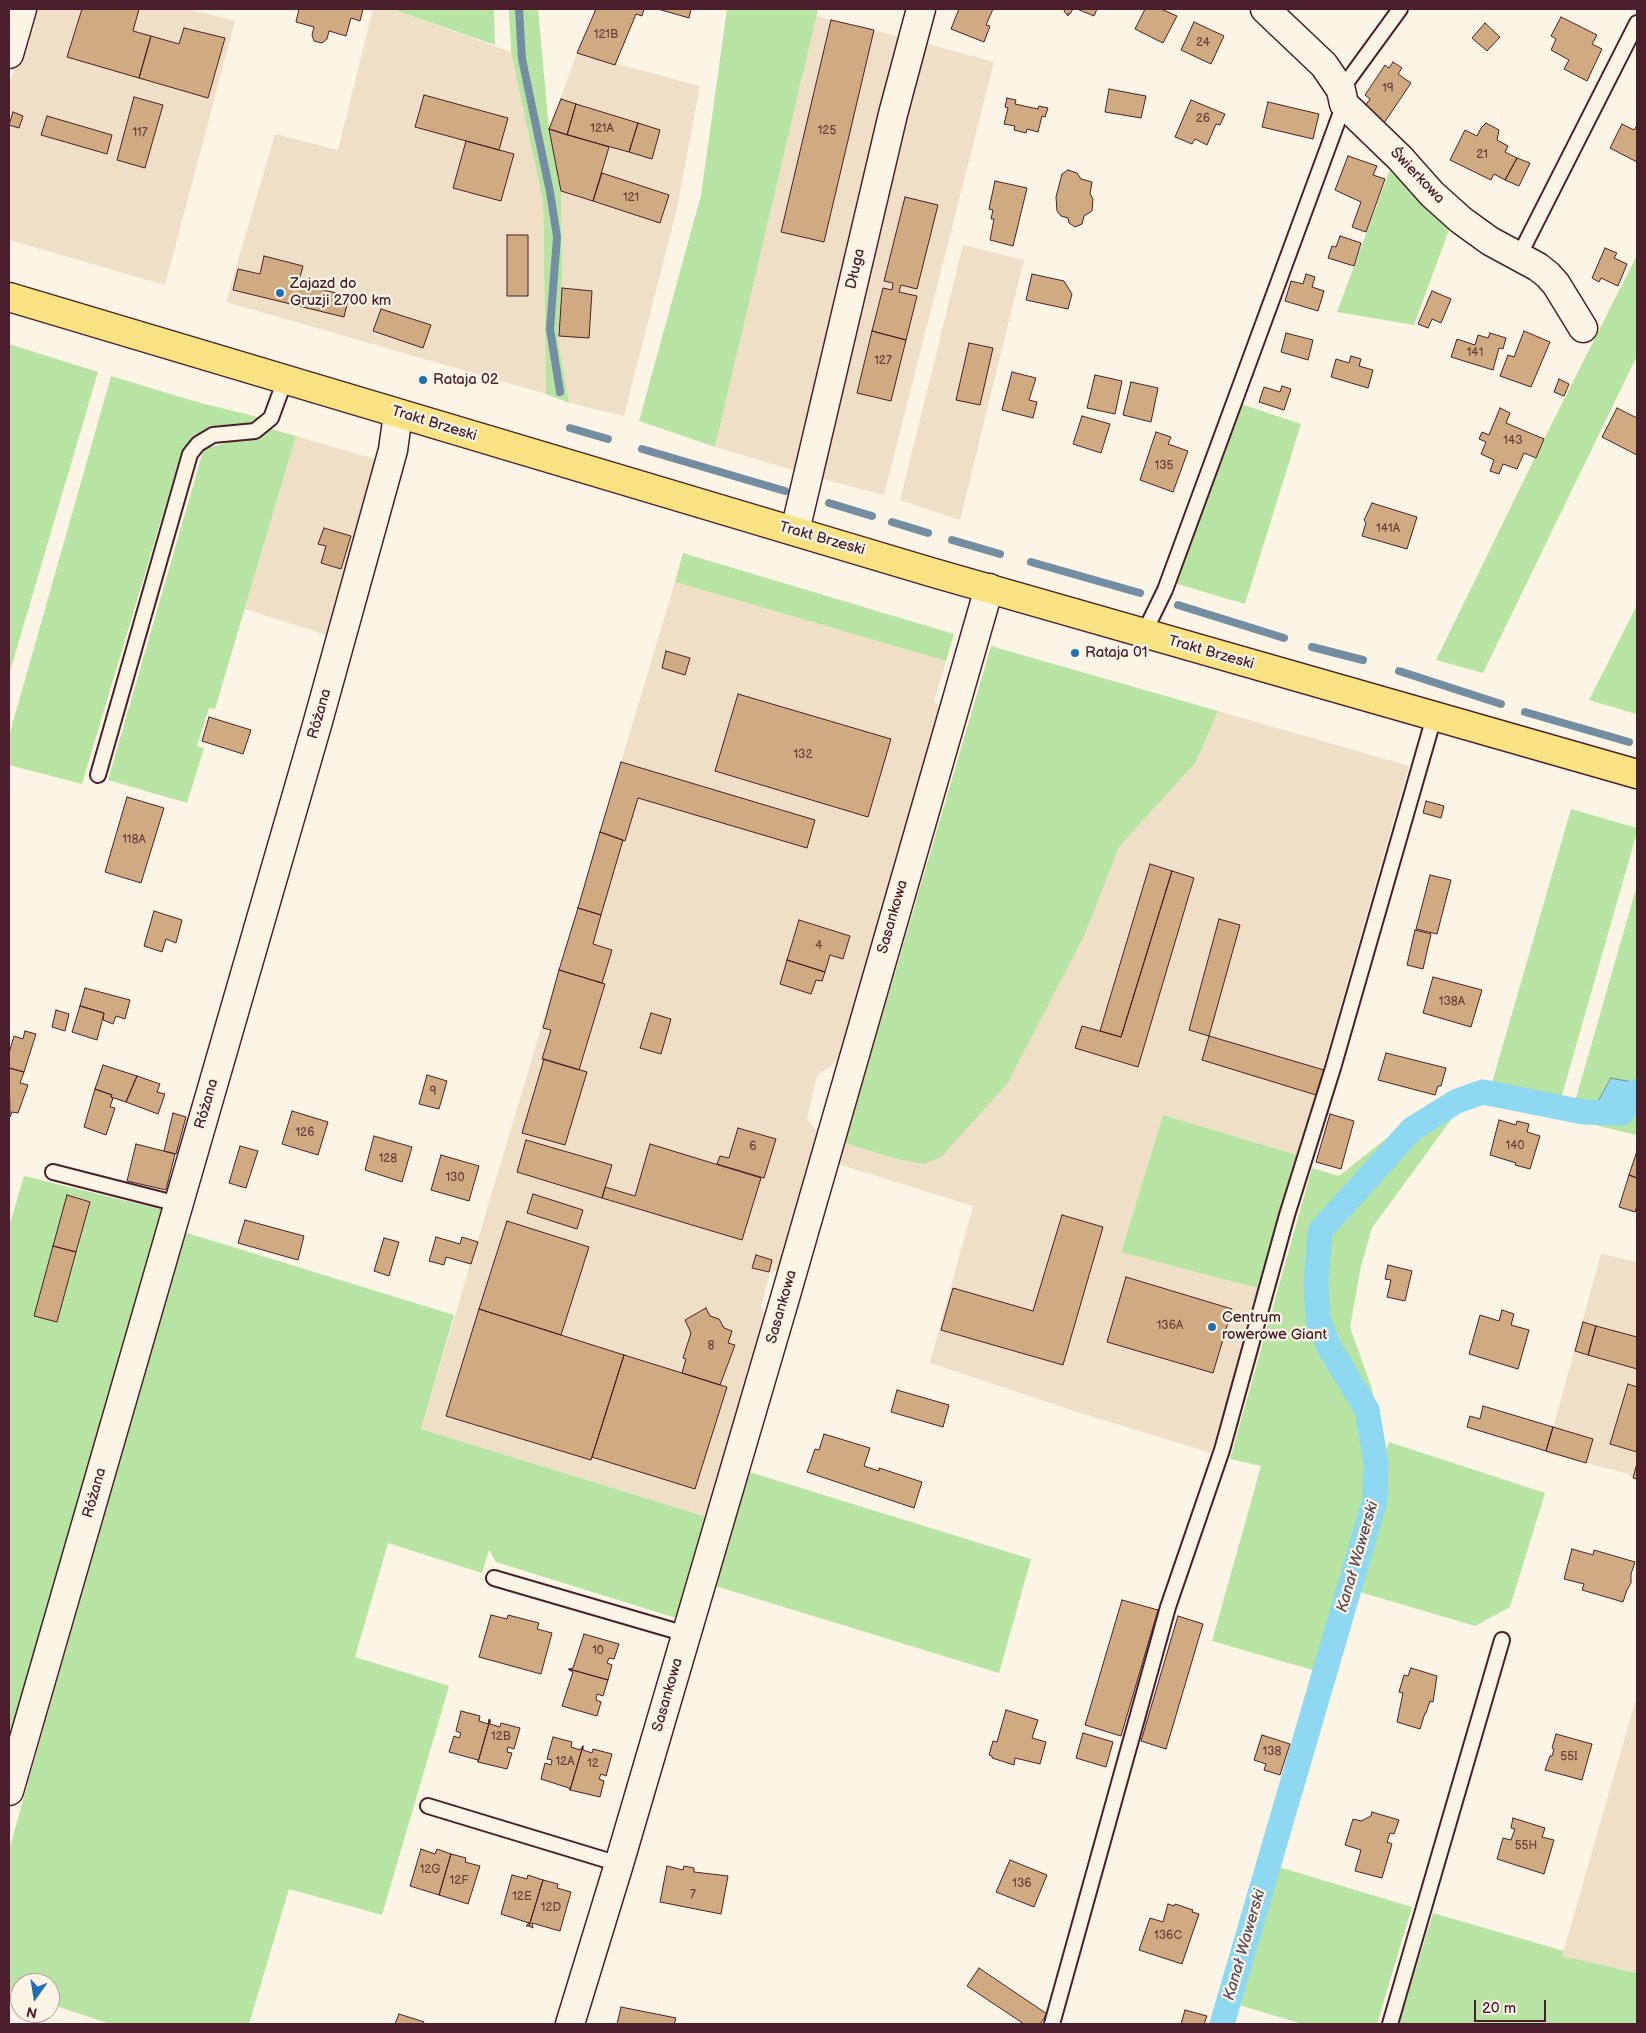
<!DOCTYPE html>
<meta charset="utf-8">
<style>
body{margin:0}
#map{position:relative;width:1646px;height:2033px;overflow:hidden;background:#fcf5e5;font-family:"Balsamiq Sans",sans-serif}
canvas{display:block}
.frame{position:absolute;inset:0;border:10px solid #4a1f2b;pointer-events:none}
.north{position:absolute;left:10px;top:1973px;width:50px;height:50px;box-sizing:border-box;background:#fcf5e5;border:1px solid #b59f9b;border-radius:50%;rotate:193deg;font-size:14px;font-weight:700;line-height:20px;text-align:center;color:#4a1f2b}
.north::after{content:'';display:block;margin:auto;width:18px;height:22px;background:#1f6fb2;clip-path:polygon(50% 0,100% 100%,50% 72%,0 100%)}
.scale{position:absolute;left:1474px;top:2000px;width:72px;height:22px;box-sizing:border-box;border:2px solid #4a1f2b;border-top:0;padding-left:6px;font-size:15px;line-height:18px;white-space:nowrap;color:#4a1f2b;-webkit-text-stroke:4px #fcf5e5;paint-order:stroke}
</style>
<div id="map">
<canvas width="1646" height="2033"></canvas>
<div class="frame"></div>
<div class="north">N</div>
<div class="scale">20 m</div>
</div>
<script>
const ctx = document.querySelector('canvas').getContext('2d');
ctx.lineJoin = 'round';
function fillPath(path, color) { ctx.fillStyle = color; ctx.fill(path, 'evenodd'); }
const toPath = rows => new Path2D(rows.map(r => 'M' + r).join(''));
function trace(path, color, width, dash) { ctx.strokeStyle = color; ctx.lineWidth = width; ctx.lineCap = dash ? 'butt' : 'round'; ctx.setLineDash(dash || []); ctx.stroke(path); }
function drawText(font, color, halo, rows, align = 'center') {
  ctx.font = font + ' "Balsamiq Sans",sans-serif'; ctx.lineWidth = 4.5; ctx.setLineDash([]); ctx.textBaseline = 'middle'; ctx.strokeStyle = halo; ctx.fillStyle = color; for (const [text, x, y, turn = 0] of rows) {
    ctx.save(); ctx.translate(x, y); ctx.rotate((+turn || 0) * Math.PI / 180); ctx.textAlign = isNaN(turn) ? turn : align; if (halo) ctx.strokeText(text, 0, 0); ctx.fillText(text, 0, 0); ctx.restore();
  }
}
fillPath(toPath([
 [31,9,188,9,235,21,165,285,9,240,9,85],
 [373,9,392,9,511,52,543,201,546,394,226,302,275,134,338,150],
 [816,16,901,37,796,471,715,447],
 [925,43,994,62,884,495,819,478],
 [577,53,700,86,677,208,624,416,569,403,558,340,562,277,561,191,549,130],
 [963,245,1024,260,960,520,900,500],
 [296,436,385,462,333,637,245,609],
 [675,582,946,661,934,701,944,712,845,1055,817,1076,807,1119,822,1137,783,1266,770,1274,761,1306,768,1321,707,1517,421,1429],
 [1218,711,1409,766,1298,1155,1163,1115,1121,1251,1261,1289,1211,1453,1074,1411,930,1363,973,1206,838,1164,845,1143,896,1159,923,1164,1085,934,1119,847,1196,762],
 [1601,1254,1637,1262,1637,1479,1629,1476,1630,1474,1546,1453],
 [1637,1695,1637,1973,1562,1956]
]), '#efdfc7');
fillPath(toPath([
 [392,9,494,9,495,45],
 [509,9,538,9,549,129,561,191,562,277,558,340,569,403,546,394,543,201,511,52],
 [727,9,818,9,715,447,639,421,701,195],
 [1392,164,1450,227,1414,325,1337,312],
 [1637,255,1637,356,1483,673,1436,660,1544,439],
 [9,344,98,372,9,675],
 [111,376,197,402,262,418,250,425,205,430,197,436,182,450,82,784,9,765,9,736],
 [1241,404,1301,424,1245,604,1174,583],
 [271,429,296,436,215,709,209,708,197,746,204,748,187,803,108,780,203,451,211,447,233,441,255,439],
 [683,553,954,634,946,661,675,582],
 [1637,605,1637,713,1636,714,1589,700],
 [991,646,1218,711,1196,762,1119,847,1085,934,1007,1084,940,1158,923,1164,896,1159,845,1143],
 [1571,809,1637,828,1637,832,1560,1102,1574,1105,1637,885,1636,1135,1486,1098,1461,1106,1372,1228,1361,1266,1350,1327,1372,1389,1386,1451,1389,1442,1545,1493,1510,1607,1475,1626,1360,1592,1279,1867,1412,1907,1377,2024,1302,2024,1239,2005,1233,2024,1210,2024,1316,1671,1212,1641,1261,1466,1230,1459,1312,1168,1339,1176,1403,1125,1479,1083,1491,1086],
 [1163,1115,1298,1155,1261,1289,1121,1252],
 [24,1176,164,1210,9,1737,9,1227],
 [184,1232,454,1315,421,1429,707,1517,679,1619,496,1562,489,1550,482,1573,388,1543,355,1657,449,1686,382,1915,289,1889,249,2024,110,2024,50,2004,50,1983,20,1983,20,1994,9,1991,9,1850],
 [746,1471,1031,1559,999,1673,712,1585],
 [1433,1913,1564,1951,1562,1956,1637,1973,1637,2024,1399,2024]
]), '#b7e4a3');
const water = toPath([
 [1611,1078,1637,1083,1637,1108,1611,1114,1597,1103,1611,1078]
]);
fillPath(water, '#8fd8f1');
trace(water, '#738ea2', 1);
trace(toPath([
 [519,9,522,59,550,192,557,237,550,329,560,392],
 [570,428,608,439],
 [642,449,785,491],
 [829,503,872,516],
 [892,522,928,533],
 [952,540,1000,554],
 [1031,562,1140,593],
 [1178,605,1284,638],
 [1312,647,1363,660],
 [1399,671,1501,704],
 [1525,712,1629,742]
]), '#738ea2', 8);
trace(toPath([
 [1222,2024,1375,1500,1376,1463,1367,1410,1329,1347,1318,1320,1316,1282,1320,1231,1412,1129,1457,1101,1483,1092,1583,1112,1622,1113,1637,1091]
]), '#8fd8f1', 25);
const building = toPath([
 [82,9,139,9,133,31,151,36,139,78,67,57,82,9],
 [299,9,363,9,360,21,351,18,346,36,329,31,327,39,322,43,314,41,312,35,314,27,296,22,299,9],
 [596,9,644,9,642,16,636,14,615,65,577,53,596,9],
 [658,9,691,9,689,18,658,9],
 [959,9,993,9,986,25,990,26,984,42,951,29,959,9],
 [1065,9,1073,9,1070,14,1068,13,1068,16,1064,11,1065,9],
 [1077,9,1097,9,1094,16,1077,9],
 [1145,9,1161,9,1177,16,1163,43,1135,29,1145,9],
 [1561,17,1597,35,1592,44,1602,49,1587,81,1564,69,1569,60,1551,50,1556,39,1551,36,1561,17],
 [831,20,874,30,824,242,781,232,831,20],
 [1194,22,1224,36,1211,64,1181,50,1194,22],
 [1485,23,1500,37,1487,51,1472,38,1485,23],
 [184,28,225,38,208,98,139,78,151,36,179,44,184,28],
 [1393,62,1402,68,1398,74,1411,83,1382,126,1363,109,1370,99,1365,95,1385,65,1389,68,1393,62],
 [1109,89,1146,96,1141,118,1105,112,1109,89],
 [424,95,508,118,499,150,415,127,424,95],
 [134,97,163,105,145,168,117,160,134,97],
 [1007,98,1016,100,1015,104,1038,109,1039,106,1048,108,1045,117,1042,116,1038,132,1027,129,1026,133,1014,130,1015,126,1004,124,1008,108,1005,107,1007,98],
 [561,99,576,104,567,135,549,129,561,99],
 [1191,100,1225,114,1220,125,1216,124,1207,145,1195,139,1192,144,1175,137,1191,100],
 [1268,102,1319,114,1313,139,1262,127,1268,102],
 [576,104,638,123,629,152,567,135,576,104],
 [13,112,23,116,19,128,9,125,13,112],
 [47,116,112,135,107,154,41,135,47,116],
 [638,123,660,130,652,159,629,152,638,123],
 [1486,123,1499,130,1497,140,1508,146,1505,152,1517,158,1505,180,1494,174,1491,180,1450,160,1465,130,1477,136,1481,128,1486,123],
 [1622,124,1634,130,1637,125,1637,162,1610,148,1622,124],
 [549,129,609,147,593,201,561,191,549,129],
 [466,141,514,154,501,201,453,188,466,141],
 [1348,156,1377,166,1373,175,1385,179,1366,232,1352,227,1361,202,1335,190,1348,156],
 [1517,158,1530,163,1519,186,1505,180,1517,158],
 [1068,170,1077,173,1081,179,1092,182,1090,194,1093,199,1092,211,1084,216,1082,224,1075,227,1069,223,1068,218,1061,216,1057,211,1056,197,1062,174,1068,170],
 [602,173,669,195,660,223,593,201,602,173],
 [995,181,1027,188,1013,246,990,240,994,219,991,219,993,210,989,209,995,181],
 [905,197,938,205,917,289,901,285,899,292,917,296,906,340,872,331,883,288,892,290,893,283,884,281,905,197],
 [507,235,528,235,528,296,507,296,507,235],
 [1340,236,1361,243,1354,266,1328,258,1332,246,1336,247,1340,236],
 [1605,248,1617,253,1614,258,1627,264,1618,286,1601,278,1599,282,1592,278,1605,248],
 [264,256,303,266,298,284,349,296,344,317,233,290,238,269,260,274,264,256],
 [1032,274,1064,281,1072,294,1068,309,1026,300,1032,274],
 [1306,274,1315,277,1312,287,1324,291,1318,311,1285,301,1291,281,1303,284,1306,274],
 [562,288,592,291,589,338,559,336,562,288],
 [1432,291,1451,299,1441,323,1432,319,1428,328,1418,324,1432,291],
 [381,309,431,325,423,348,373,331,381,309],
 [872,331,906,340,891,401,857,393,872,331],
 [1524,331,1550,342,1531,387,1500,376,1508,355,1514,357,1524,331],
 [1286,333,1313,340,1308,360,1281,352,1286,333],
 [1490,333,1506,338,1503,349,1499,348,1493,370,1451,357,1457,339,1475,345,1478,335,1488,338,1490,333],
 [969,343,993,348,980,405,956,400,969,343],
 [1351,356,1361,359,1359,366,1373,370,1368,388,1331,377,1336,359,1349,363,1351,356],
 [1012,372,1036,378,1029,400,1037,402,1033,418,1002,410,1012,372],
 [1095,375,1122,381,1115,414,1087,408,1095,375],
 [1559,379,1569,384,1564,396,1554,392,1559,379],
 [1131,382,1158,388,1151,422,1123,415,1131,382],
 [1282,386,1291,389,1284,410,1259,402,1264,387,1280,392,1282,386],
 [1500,408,1510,413,1506,423,1544,439,1536,458,1524,453,1517,469,1503,464,1499,474,1490,471,1494,460,1481,454,1486,442,1479,439,1482,432,1489,435,1500,408],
 [1617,408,1637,418,1637,455,1602,437,1617,408],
 [1082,416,1110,424,1101,453,1073,444,1082,416],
 [1156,432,1171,437,1168,444,1188,451,1173,492,1140,480,1156,432],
 [1372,503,1417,517,1407,549,1362,536,1366,523,1364,520,1372,503],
 [324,528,351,536,341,569,321,563,326,546,318,544,324,528],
 [666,651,690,658,685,675,662,668,666,651],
 [738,694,891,739,868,817,715,771,738,694],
 [209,717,251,730,243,754,202,741,209,717],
 [621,762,815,820,807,848,638,798,625,841,600,832,621,762],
 [127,797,164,808,141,883,105,872,127,797],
 [1426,801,1444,806,1441,818,1423,813,1426,801],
 [600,832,623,840,601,915,578,908,600,832],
 [1150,864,1172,871,1121,1037,1100,1031,1150,864],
 [1172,871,1194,878,1138,1067,1075,1048,1082,1026,1121,1037,1172,871],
 [1430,875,1451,880,1437,934,1416,929,1430,875],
 [578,908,601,915,593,944,612,950,602,983,559,970,578,908],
 [154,911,182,920,176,943,166,939,162,952,144,946,154,911],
 [1219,919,1240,925,1209,1036,1189,1030,1219,919],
 [799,920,850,936,843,959,830,955,825,972,787,960,799,920],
 [1415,930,1431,934,1423,969,1407,965,1415,930],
 [787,960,825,972,822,981,816,980,811,994,780,984,787,960],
 [559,970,605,984,579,1070,542,1059,551,1030,543,1028,559,970],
 [1433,977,1482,990,1471,1027,1423,1013,1433,977],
 [85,988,130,1000,125,1019,116,1016,113,1024,103,1020,104,1013,80,1006,85,988],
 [80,1006,104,1013,97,1040,72,1032,80,1006],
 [56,1010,69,1014,65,1031,52,1027,56,1010],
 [651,1013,671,1019,661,1054,640,1048,651,1013],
 [25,1031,36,1034,24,1072,9,1068,9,1053,14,1036,23,1039,25,1031],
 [1209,1036,1324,1070,1316,1095,1202,1060,1209,1036],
 [1386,1053,1446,1068,1441,1086,1438,1086,1435,1095,1378,1080,1386,1053],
 [544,1059,587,1072,565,1145,522,1133,544,1059],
 [103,1065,137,1076,126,1102,111,1097,112,1095,95,1089,103,1065],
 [9,1068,24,1072,20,1083,28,1085,18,1113,12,1112,10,1117,9,1068],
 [427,1075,447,1081,439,1109,419,1104,427,1075],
 [137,1076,160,1084,157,1092,165,1094,158,1114,126,1102,137,1076],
 [95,1089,112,1095,111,1097,113,1098,110,1107,115,1108,106,1135,84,1127,95,1089],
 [292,1111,328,1122,318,1155,282,1144,292,1111],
 [173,1113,186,1117,176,1154,164,1151,173,1113],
 [1330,1114,1354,1121,1341,1169,1316,1162,1330,1114],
 [1499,1120,1516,1125,1517,1121,1529,1124,1527,1132,1540,1136,1530,1169,1515,1165,1516,1163,1490,1155,1499,1120],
 [738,1128,776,1139,764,1178,717,1164,720,1156,729,1158,738,1128],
 [374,1136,412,1147,402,1182,365,1170,374,1136],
 [526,1140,612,1165,602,1198,517,1172,526,1140],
 [136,1144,175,1154,166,1190,127,1181,136,1144],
 [650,1144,761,1178,742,1240,602,1198,605,1187,635,1196,650,1144],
 [240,1146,258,1151,246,1188,229,1183,240,1146],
 [1637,1151,1637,1178,1629,1175,1637,1151],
 [441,1155,479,1166,469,1201,431,1190,441,1155],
 [1629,1175,1637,1178,1637,1206,1635,1212,1619,1207,1629,1175],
 [533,1194,583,1210,577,1229,527,1213,533,1194],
 [67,1195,90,1202,76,1252,53,1246,67,1195],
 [1062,1215,1103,1227,1063,1365,941,1330,953,1288,1033,1311,1062,1215],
 [245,1220,304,1236,298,1260,238,1243,245,1220],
 [507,1221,589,1247,561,1335,479,1309,507,1221],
 [436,1237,460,1244,462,1237,478,1242,471,1264,446,1257,444,1265,429,1261,436,1237],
 [384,1238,399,1242,389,1276,374,1271,384,1238],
 [53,1246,76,1252,57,1322,34,1316,53,1246],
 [756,1255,772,1260,769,1272,752,1268,756,1255],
 [1388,1265,1412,1271,1405,1301,1387,1297,1391,1280,1385,1279,1388,1265],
 [1126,1277,1232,1309,1213,1373,1107,1342,1126,1277],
 [706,1308,710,1316,719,1319,724,1328,732,1331,728,1343,735,1345,720,1385,682,1373,686,1359,683,1358,691,1333,685,1320,706,1308],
 [479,1309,624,1355,591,1460,446,1416,479,1309],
 [1502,1310,1514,1314,1511,1325,1529,1330,1518,1369,1469,1354,1480,1315,1499,1321,1502,1310],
 [1583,1322,1596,1326,1588,1355,1575,1351,1583,1322],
 [1596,1326,1637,1337,1637,1369,1588,1355,1596,1326],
 [624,1355,727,1387,695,1489,592,1457,624,1355],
 [1628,1384,1637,1387,1637,1452,1610,1444,1628,1384],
 [897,1390,949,1405,943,1427,891,1412,897,1390],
 [1483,1406,1553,1427,1546,1451,1467,1427,1470,1416,1480,1419,1483,1406],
 [1553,1427,1593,1439,1586,1463,1546,1451,1553,1427],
 [824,1434,870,1448,864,1466,879,1471,879,1468,922,1482,914,1508,807,1472,815,1449,819,1450,824,1434],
 [1637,1463,1637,1479,1633,1478,1637,1463],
 [1572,1549,1593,1555,1594,1550,1635,1562,1631,1574,1631,1583,1627,1590,1623,1602,1582,1590,1584,1584,1564,1579,1572,1549],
 [1122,1600,1158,1610,1121,1736,1085,1725,1122,1600],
 [491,1615,507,1619,508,1615,539,1623,537,1629,552,1633,541,1674,479,1657,491,1615],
 [1178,1616,1203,1624,1166,1749,1141,1741,1178,1616],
 [584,1634,619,1644,614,1659,609,1658,607,1663,612,1665,608,1680,569,1669,573,1668,584,1634],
 [1411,1668,1437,1676,1433,1702,1430,1701,1426,1713,1425,1713,1420,1729,1397,1722,1403,1693,1399,1692,1404,1675,1408,1676,1411,1668],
 [569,1669,608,1680,603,1696,597,1694,596,1700,601,1702,597,1716,562,1706,573,1672,569,1670,569,1669],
 [1006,1710,1038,1720,1032,1738,1046,1742,1040,1764,1015,1758,1014,1765,992,1758,992,1756,989,1755,993,1741,997,1742,1006,1710],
 [461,1711,480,1716,479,1721,488,1724,489,1719,490,1720,478,1762,478,1760,449,1752,454,1736,459,1738,461,1733,456,1731,461,1711],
 [490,1720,490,1724,500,1727,501,1723,520,1728,514,1749,508,1747,507,1752,512,1753,507,1769,478,1762,490,1720],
 [1083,1733,1113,1742,1106,1767,1076,1758,1083,1733],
 [1556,1734,1592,1744,1582,1780,1545,1770,1550,1756,1552,1756,1554,1749,1552,1748,1556,1734],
 [1262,1735,1290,1744,1280,1775,1264,1770,1266,1764,1254,1760,1262,1735],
 [553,1737,572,1742,571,1747,580,1750,583,1746,570,1790,569,1788,541,1779,545,1763,551,1765,552,1760,547,1759,553,1737],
 [583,1746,583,1750,592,1753,593,1749,612,1754,606,1776,601,1774,599,1779,604,1781,600,1797,570,1790,583,1746],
 [1372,1812,1399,1820,1394,1834,1390,1833,1387,1842,1392,1844,1382,1878,1355,1871,1361,1850,1345,1845,1353,1819,1361,1821,1371,1816,1372,1812],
 [1513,1818,1545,1828,1542,1837,1554,1840,1544,1874,1497,1859,1503,1838,1511,1840,1515,1829,1511,1828,1513,1818],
 [421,1849,435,1854,437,1849,451,1854,439,1895,410,1886,421,1849],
 [451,1854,466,1858,465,1862,480,1866,468,1904,439,1895,451,1854],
 [1010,1860,1047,1875,1034,1907,996,1892,1010,1860],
 [667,1866,683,1870,684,1866,694,1868,694,1872,728,1876,721,1914,660,1902,667,1866],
 [512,1875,527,1879,528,1875,543,1880,529,1926,526,1926,529,1923,501,1914,512,1875],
 [543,1880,558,1884,557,1888,571,1892,560,1931,532,1923,533,1928,529,1926,543,1880],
 [1168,1904,1174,1906,1175,1904,1193,1910,1192,1912,1199,1914,1182,1964,1139,1950,1150,1918,1163,1922,1168,1904],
 [979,1968,1047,2014,1040,2024,1024,2024,967,1986,979,1968],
 [621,2007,676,2018,674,2024,617,2024,621,2007],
 [1185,2010,1207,2016,1204,2024,1181,2024,1185,2010],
 [399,2014,424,2022,423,2024,395,2024,399,2014]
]);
fillPath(building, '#d0ab82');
trace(building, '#4a1f2b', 1);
const service = toPath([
 [1341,90,1400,9],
 [1519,256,1637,23],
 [1144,633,1165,590,1344,104],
 [98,775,190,454,198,444,213,435,255,431,271,418,285,380],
 [53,1172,178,1204],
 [494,1578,686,1634],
 [428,1806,619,1864],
 [1052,2024,1168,1607,1222,1450,1287,1215,1333,1068,1434,717],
 [1390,2024,1502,1640]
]);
const minor = toPath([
 [1265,9,1324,65,1341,90,1344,104,1400,158,1432,194,1461,220,1490,241,1538,267,1548,275,1556,284,1583,328],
 [9,54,22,9],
 [795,531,893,114,921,9],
 [9,1791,317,725,393,450,398,414],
 [570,2024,619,1864,785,1298,989,588]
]);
const primary = toPath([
 [9,297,934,573,1637,774]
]);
trace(service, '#4a1f2b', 18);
trace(minor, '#4a1f2b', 31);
trace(primary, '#4a1f2b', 31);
trace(service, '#fcf5e5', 14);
trace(minor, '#fcf5e5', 28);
trace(primary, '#f8e281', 28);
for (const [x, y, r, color] of [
 [280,293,5,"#1f6fb2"],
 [423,380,5,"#1f6fb2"],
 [1075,653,5,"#1f6fb2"],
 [1212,1327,5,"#1f6fb2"]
]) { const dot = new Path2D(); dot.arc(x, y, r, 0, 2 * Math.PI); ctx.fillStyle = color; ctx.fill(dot); trace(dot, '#fcf5e5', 2); }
drawText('12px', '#6c4241', null, [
 ["121B",606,35],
 ["24",1203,43],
 ["19",1388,89],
 ["26",1203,119],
 ["121A",602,129],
 ["125",827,131],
 ["117",140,133],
 ["21",1482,155],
 ["121",631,198],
 ["141",1475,353],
 ["127",883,361],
 ["143",1513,441],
 ["135",1164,466],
 ["141A",1388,529],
 ["132",803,755],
 ["118A",134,840],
 ["4",819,946],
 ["138A",1452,1002],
 ["9",433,1092],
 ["126",305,1133],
 ["140",1515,1146],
 ["6",753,1147],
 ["128",388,1159],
 ["130",455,1178],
 ["136A",1170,1326],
 ["8",711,1346],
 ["10",598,1651],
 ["12B",501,1737],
 ["138",1272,1752],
 ["55I",1569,1757],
 ["12A",565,1762],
 ["12",593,1764],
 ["55H",1526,1846],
 ["12G",430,1870],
 ["12F",459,1881],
 ["136",1022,1884],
 ["7",693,1895],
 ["12E",522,1897],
 ["12D",551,1908],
 ["136C",1168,1936]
]);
drawText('15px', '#4a1f2b', '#fcf5e5', [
 ["Świerkowa",1417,176,46],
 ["Długa",856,269,-77],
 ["Trakt Brzeski",434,424,17],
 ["Trakt Brzeski",822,539,16],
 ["Trakt Brzeski",1211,653,16],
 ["Różana",320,714,-74],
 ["Sasankowa",893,917,-74],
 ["Różana",207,1104,-74],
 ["Sasankowa",782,1307,-74],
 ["Różana",95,1493,-74],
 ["Sasankowa",668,1695,-74]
]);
drawText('15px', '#4a1f2b', '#fcf5e5', [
 ["Zajazd do",290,284],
 ["Gruzji 2700 km",290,301],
 ["Rataja 02",433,380],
 ["Rataja 01",1085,653],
 ["Centrum",1222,1318],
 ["rowerowe Giant",1222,1335]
], 'left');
drawText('italic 16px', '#5b4d5c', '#fcf5e5', [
 ["Kanał Wawerski",1358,1557,-74],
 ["Kanał Wawerski",1245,1945,-74]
]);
</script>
